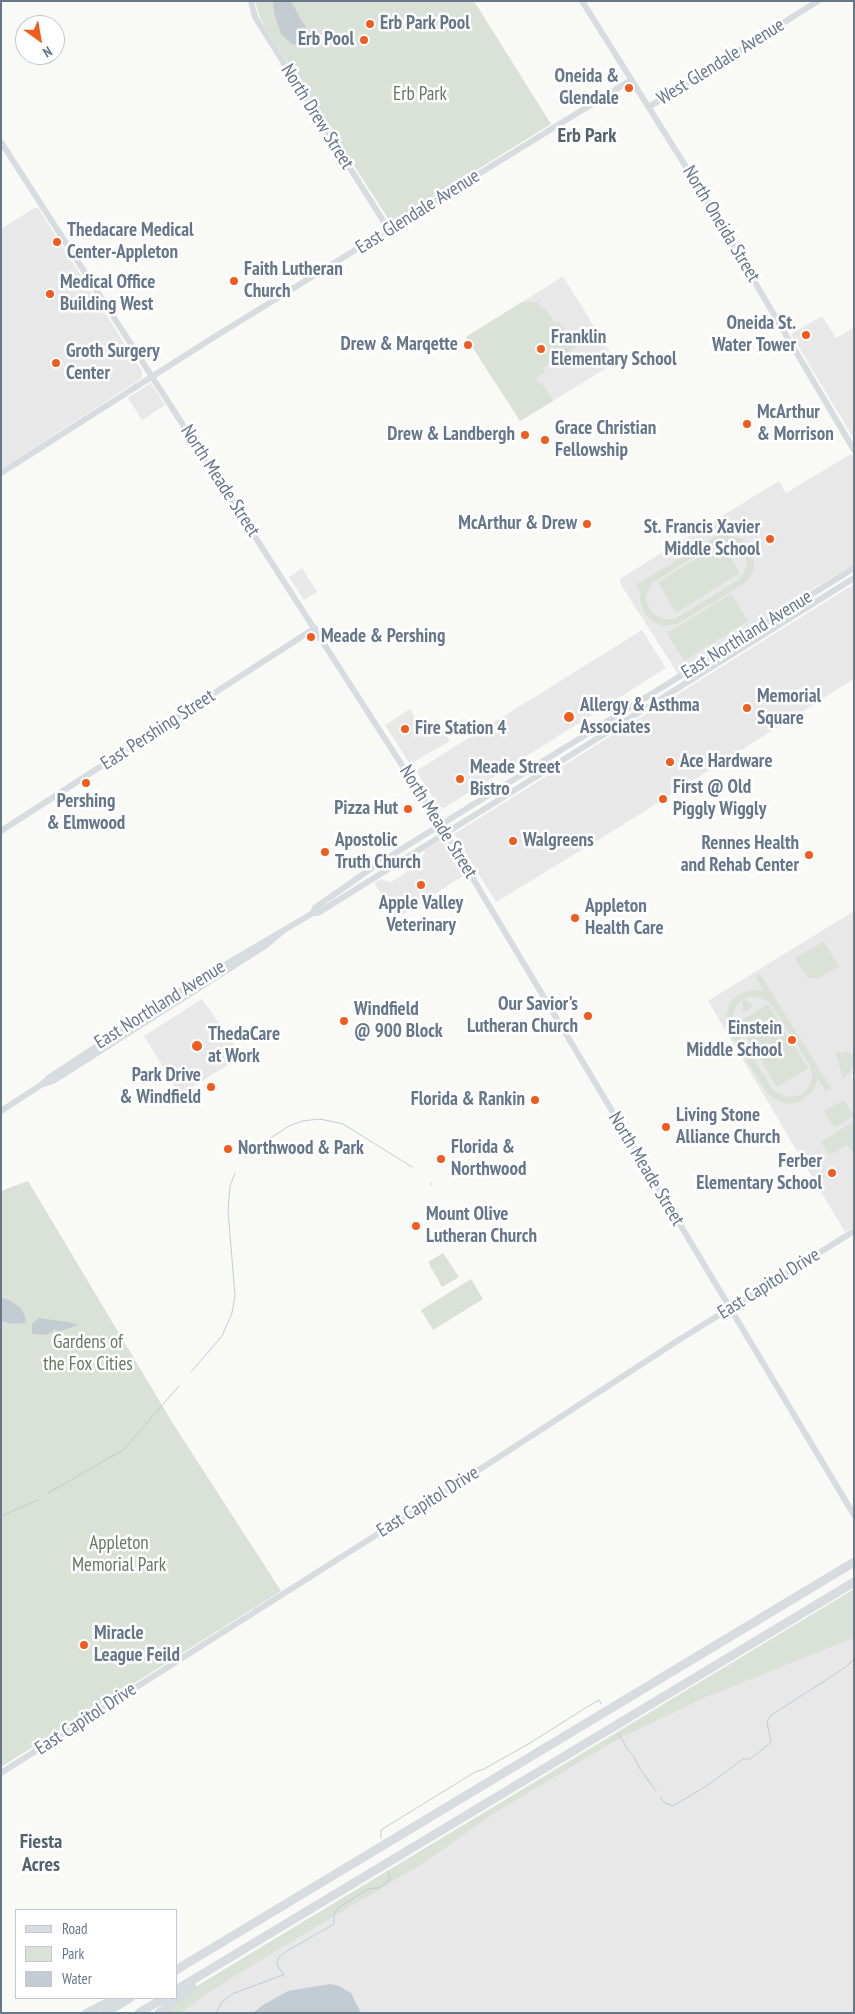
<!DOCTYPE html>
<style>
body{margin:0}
#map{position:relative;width:855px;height:2014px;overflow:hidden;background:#f9f9f6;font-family:"PT Sans Narrow",sans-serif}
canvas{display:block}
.frame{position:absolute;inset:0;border:2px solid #66778a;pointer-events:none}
.legend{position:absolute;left:15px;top:1909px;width:162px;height:90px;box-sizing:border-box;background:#fff;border:1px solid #c2c9d0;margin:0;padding:6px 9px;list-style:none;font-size:15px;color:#66778a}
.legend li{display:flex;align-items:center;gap:10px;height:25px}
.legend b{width:25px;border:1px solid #c2c9d0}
.north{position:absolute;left:15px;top:15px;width:50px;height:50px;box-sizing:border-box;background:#fff;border:1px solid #c2c9d0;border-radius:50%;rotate:148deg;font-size:14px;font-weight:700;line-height:20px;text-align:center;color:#66778a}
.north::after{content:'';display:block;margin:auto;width:18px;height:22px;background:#f15c1e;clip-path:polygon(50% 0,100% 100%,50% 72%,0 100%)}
</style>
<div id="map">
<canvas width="855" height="2014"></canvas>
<div class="frame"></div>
<ul class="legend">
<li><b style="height:6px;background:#d6dce0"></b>Road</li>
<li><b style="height:14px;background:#dae1d7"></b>Park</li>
<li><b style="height:14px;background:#c2ccd2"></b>Water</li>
</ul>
<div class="north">N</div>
</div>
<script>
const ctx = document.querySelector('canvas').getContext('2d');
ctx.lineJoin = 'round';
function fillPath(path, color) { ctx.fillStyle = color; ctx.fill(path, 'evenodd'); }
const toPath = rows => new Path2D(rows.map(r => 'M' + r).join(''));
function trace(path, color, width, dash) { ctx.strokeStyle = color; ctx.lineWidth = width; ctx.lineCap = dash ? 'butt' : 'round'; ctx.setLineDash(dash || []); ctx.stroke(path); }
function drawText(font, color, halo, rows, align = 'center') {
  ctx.font = font + ' "PT Sans Narrow",sans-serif'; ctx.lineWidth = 5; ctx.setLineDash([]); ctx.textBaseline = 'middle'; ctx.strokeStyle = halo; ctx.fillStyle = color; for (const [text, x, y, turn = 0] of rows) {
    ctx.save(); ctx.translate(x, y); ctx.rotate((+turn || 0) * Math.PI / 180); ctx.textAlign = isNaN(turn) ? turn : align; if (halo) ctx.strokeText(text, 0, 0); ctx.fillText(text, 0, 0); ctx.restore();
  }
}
fillPath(toPath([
 [34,208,38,208,142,371,142,378,1,469,1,229],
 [562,277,564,278,616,362,520,421,466,337],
 [822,316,836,338,854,327,854,439,791,334],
 [151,383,165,405,142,420,128,398],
 [851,454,854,458,854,565,800,596,786,607,678,674,620,583,621,578,779,481,786,493],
 [302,568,317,592,304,600,289,577],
 [854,584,854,679,616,829,496,902,454,834],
 [642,630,666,668,441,810,416,771],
 [410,709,422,729,437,720,450,741,410,764,385,725],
 [440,841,446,842,466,874,397,918,374,883,381,879,389,882,393,881,421,863,425,850],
 [854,911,854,1074,851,1076,854,1080,854,1227,845,1232,708,1001],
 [202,999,242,1056,180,1095,144,1036],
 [854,1638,854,2013,181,2013,210,1992,258,1962,427,1861,492,1815,613,1742,702,1699]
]), '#e7e8e7');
fillPath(toPath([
 [255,1,474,1,551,124,391,223,266,29,259,15],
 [522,302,538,302,541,309,544,307,555,323,558,322,560,323,576,347,543,368,545,372,536,379,539,384,542,383,553,401,520,421,466,337],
 [723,532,725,534,742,539,750,548,754,563,753,572,748,580,742,585,677,624,663,626,650,620,642,608,640,599,641,590,639,591,636,585],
 [724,541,738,544,745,552,747,567,741,578,675,619,663,619,653,614,648,606,646,599,647,592,652,583,716,543],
 [722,543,740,573,676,613,658,582],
 [731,594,748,621,684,661,667,633],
 [822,942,824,942,839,966,819,978,808,978,795,958],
 [760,974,831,1088,826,1091,818,1079,813,1091,800,1102,787,1104,773,1098,767,1093,729,1032,726,1017,729,1004,737,996,745,992,754,990,763,991,756,977],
 [751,996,761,998,770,1003,810,1065,812,1074,811,1082,806,1091,800,1095,787,1097,773,1090,735,1028,732,1018,735,1007,742,1000,743,1012,748,1011,753,1005,743,999],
 [768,1004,808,1068,777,1087,738,1023],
 [847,1052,854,1054,854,1066,843,1080,836,1053],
 [844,1100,854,1116,836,1127,833,1126,824,1111],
 [854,1121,854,1153,847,1145,832,1154,828,1153,821,1142],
 [28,1181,172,1422,281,1591,1,1767,1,1191],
 [443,1253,459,1277,442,1287,428,1262],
 [471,1279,483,1299,433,1330,421,1310],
 [854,1589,854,1638,702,1699,613,1742,492,1815,427,1861,258,1962,210,1992,181,2013,152,2013]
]), '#dae1d7');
fillPath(toPath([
 [273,1,290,1,293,5,302,22,306,26,307,36,304,42,298,45,292,44,281,34,274,13],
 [1,1298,9,1300,21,1308,26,1319,25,1323,12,1324,1,1321],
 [39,1318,68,1322,78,1325,58,1332,54,1329,51,1333,44,1335,32,1334,32,1324],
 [330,1984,339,1986,351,1993,361,2013,253,2013,263,2005,288,1991]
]), '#c2ccd2');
trace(toPath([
 [245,1157,258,1146,289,1126,302,1121,320,1119,343,1124,412,1167],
 [431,1185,431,1183],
 [191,1372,222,1336,232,1313,235,1296,228,1210,230,1186,235,1173],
 [48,1493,123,1450,179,1386],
 [1,1516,38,1500],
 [619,1734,628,1750,633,1755,640,1769,656,1791],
 [660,1797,665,1803,673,1806,708,1785,743,1759,750,1759,757,1754,771,1742,767,1722,770,1716,846,1667,854,1659],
 [381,1838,381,1830,475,1772,484,1769,530,1743,587,1707,599,1700,601,1704],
 [285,1977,277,1965,278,1958,287,1951,334,1924,334,1915,338,1908,368,1889,378,1888,387,1883,390,1878,388,1872],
 [216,2013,222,2002,232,1994,283,1975]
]), '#c2ccd2', 1);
trace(toPath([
 [251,1,255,17,389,230],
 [582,1,698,186,854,450],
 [649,107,818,1],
 [1,142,445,832,854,1515],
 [1,473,211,339,631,80],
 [1,831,315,628],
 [313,913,318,913,854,578],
 [41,1085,50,1077,182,990,313,913,315,908,376,865,854,568],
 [1,1111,41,1085,53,1081,265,946,282,932],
 [1,1773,499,1457,674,1343,854,1231]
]), '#d6dce0', 6);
trace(toPath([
 [176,1970,854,1562],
 [176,1990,854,1582],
 [87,2013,117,1998],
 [105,2013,130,1998],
 [139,2013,164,1998],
 [159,2013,192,1987]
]), '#d6dce0', 9);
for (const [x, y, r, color] of [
 [370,24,5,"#f15c1e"],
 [364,40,5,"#f15c1e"],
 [629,88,5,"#f15c1e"],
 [57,242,5,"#f15c1e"],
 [234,281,5,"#f15c1e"],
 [50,294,5,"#f15c1e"],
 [806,335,5,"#f15c1e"],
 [468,345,5,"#f15c1e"],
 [541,349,5,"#f15c1e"],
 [56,363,5,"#f15c1e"],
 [747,424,5,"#f15c1e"],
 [525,435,5,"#f15c1e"],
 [545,440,5,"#f15c1e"],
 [587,524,5,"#f15c1e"],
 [770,539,5,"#f15c1e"],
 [311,637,5,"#f15c1e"],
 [747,708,5,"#f15c1e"],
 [569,717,6,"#f15c1e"],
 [405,729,5,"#f15c1e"],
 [670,762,5,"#f15c1e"],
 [460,779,5,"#f15c1e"],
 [86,783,5,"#f15c1e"],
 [663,799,5,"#f15c1e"],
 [408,809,5,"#f15c1e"],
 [513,841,5,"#f15c1e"],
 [325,852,5,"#f15c1e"],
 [809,855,5,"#f15c1e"],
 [421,885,5,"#f15c1e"],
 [575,918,5,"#f15c1e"],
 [588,1016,5,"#f15c1e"],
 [344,1021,5,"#f15c1e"],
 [792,1040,5,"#f15c1e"],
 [197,1046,6,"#f15c1e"],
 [211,1087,5,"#f15c1e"],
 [535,1100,5,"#f15c1e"],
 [666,1127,5,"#f15c1e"],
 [228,1149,5,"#f15c1e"],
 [441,1159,5,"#f15c1e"],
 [832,1173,5,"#f15c1e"],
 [416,1226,5,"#f15c1e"],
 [84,1645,5,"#f15c1e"]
]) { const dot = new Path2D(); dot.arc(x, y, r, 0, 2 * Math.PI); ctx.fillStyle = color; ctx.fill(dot); trace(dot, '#fff', 2); }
drawText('bold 19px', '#66778a', '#fff', [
 ["Erb Park Pool",380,24],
 ["Erb Pool",354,40,"right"],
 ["Oneida &",619,77,"right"],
 ["Glendale",619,99,"right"],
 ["Thedacare Medical",67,231],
 ["Center-Appleton",67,253],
 ["Faith Lutheran",244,270],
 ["Church",244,292],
 ["Medical Office",60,283],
 ["Building West",60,305],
 ["Oneida St.",796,324,"right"],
 ["Water Tower",796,346,"right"],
 ["Franklin",551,338],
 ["Elementary School",551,360],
 ["Drew & Marqette",458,345,"right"],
 ["Groth Surgery",66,352],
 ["Center",66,374],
 ["McArthur",757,413],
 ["& Morrison",757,435],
 ["Grace Christian",555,429],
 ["Fellowship",555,451],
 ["Drew & Landbergh",515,435,"right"],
 ["McArthur & Drew",577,524,"right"],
 ["St. Francis Xavier",760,528,"right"],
 ["Middle School",760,550,"right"],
 ["Meade & Pershing",321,637],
 ["Memorial",757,697],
 ["Square",757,719],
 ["Allergy & Asthma",580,706],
 ["Associates",580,728],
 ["Fire Station 4",415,729],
 ["Ace Hardware",680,762],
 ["Meade Street",470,768],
 ["Bistro",470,790],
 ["First @ Old",673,788],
 ["Piggly Wiggly",673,810],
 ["Pershing",86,802,"center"],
 ["& Elmwood",86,824,"center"],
 ["Pizza Hut",398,809,"right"],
 ["Apostolic",335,841],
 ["Truth Church",335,863],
 ["Walgreens",523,841],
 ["Rennes Health",799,844,"right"],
 ["and Rehab Center",799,866,"right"],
 ["Apple Valley",421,904,"center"],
 ["Veterinary",421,926,"center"],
 ["Appleton",585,907],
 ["Health Care",585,929],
 ["Our Savior's",578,1005,"right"],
 ["Lutheran Church",578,1027,"right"],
 ["Windfield",354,1010],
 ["@ 900 Block",354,1032],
 ["Einstein",782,1029,"right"],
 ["Middle School",782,1051,"right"],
 ["ThedaCare",208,1035],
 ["at Work",208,1057],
 ["Park Drive",201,1076,"right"],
 ["& Windfield",201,1098,"right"],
 ["Florida & Rankin",525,1100,"right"],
 ["Living Stone",676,1116],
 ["Alliance Church",676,1138],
 ["Florida &",451,1148],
 ["Northwood",451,1170],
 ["Northwood & Park",238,1149],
 ["Ferber",822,1162,"right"],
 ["Elementary School",822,1184,"right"],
 ["Mount Olive",426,1215],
 ["Lutheran Church",426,1237],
 ["Miracle",94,1634],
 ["League Feild",94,1656]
], 'left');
drawText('19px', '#66778a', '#fff', [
 ["West Glendale Avenue",721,62,-32],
 ["North Drew Street",317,117,58],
 ["East Glendale Avenue",418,212,-32],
 ["North Oneida Street",721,224,59],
 ["North Meade Street",220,481,57],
 ["East Northland Avenue",747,635,-32],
 ["East Pershing Street",158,730,-33],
 ["North Meade Street",438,822,58],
 ["East Northland Avenue",160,1005,-32],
 ["North Meade Street",646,1169,59],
 ["East Capitol Drive",769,1284,-32],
 ["East Capitol Drive",428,1502,-32],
 ["East Capitol Drive",86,1719,-33]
]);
drawText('19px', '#657a61', '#fff', [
 ["Erb Park",420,95],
 ["Gardens of",88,1343],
 ["the Fox Cities",88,1365],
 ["Appleton",119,1544],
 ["Memorial Park",119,1566]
]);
drawText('bold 20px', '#54616e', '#fff', [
 ["Erb Park",587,136],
 ["Fiesta",41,1842],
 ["Acres",41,1865]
]);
</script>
